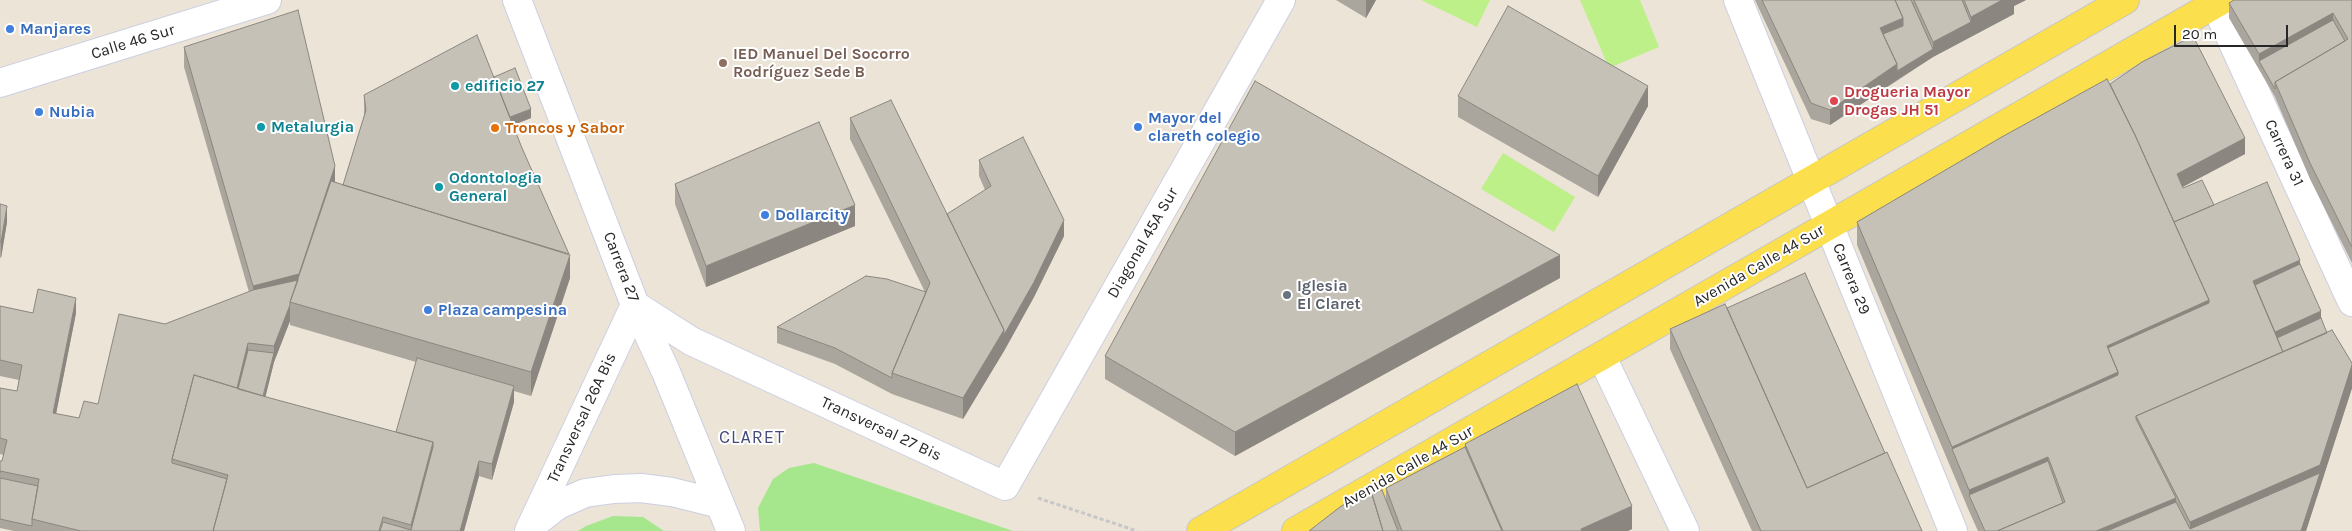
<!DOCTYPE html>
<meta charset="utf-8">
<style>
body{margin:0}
#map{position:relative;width:2352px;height:531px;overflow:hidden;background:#ebe4d7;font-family:Karla,sans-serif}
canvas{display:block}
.scale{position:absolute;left:2174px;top:25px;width:114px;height:22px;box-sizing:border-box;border:2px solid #272727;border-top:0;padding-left:6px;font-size:15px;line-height:18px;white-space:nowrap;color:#272727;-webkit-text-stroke:4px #fff;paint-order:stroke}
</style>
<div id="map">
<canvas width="2352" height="531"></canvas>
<div class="scale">20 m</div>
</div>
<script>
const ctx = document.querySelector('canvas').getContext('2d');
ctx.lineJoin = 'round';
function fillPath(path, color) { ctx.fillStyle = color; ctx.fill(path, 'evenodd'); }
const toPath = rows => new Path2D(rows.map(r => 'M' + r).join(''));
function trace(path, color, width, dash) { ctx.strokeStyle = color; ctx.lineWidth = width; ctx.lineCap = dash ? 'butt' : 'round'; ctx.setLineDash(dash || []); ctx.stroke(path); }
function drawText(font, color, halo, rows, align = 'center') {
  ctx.font = font + ' Karla,sans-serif'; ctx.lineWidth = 4; ctx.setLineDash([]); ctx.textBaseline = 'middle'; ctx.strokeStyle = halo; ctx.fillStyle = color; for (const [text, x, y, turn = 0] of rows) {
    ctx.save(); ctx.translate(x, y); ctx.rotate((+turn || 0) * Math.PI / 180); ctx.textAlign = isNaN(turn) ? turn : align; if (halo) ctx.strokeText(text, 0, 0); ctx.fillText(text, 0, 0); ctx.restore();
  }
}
fillPath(toPath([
 [814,463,1013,531,760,531,758,508,773,479,789,468],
 [613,516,643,517,664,531,578,531,586,526]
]), '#a6e78e');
fillPath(toPath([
 [1421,0,1490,0,1477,27],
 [1580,0,1640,0,1659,47,1609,68],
 [1503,153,1575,197,1554,232,1481,189]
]), '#bdf088');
const minor = toPath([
 [517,0,635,305,666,372,731,531],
 [1738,0,1953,531],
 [2215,4,2352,302],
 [0,83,267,0],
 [635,305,691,341,1005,486,1281,0],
 [1602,357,1685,531],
 [532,525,558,505,585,493,614,489,641,488,672,492,720,504],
 [529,531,635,305]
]);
const major = toPath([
 [1201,531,2125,0],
 [1296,531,2222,0]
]);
trace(minor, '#cccfe2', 30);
trace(major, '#c7c7c7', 30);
trace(toPath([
 [1038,498,1137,531]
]), '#c7c7c7', 3, [4, 2.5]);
trace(minor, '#fff', 28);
trace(major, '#fbdf4c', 28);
fillPath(toPath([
 [1336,0,1376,0,1366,18],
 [1755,0,2026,0,2014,6,2014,14,1933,57,1830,125,1811,119,1760,11],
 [2352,0,2352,263,2310,179,2275,97,2229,18,2229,3],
 [184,47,335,182,343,185,364,116,364,95,494,77,531,118,513,125,570,278,531,396,514,391,514,402,492,480,479,476,464,531,14,531,0,528,0,461,2,461,4,455,0,454,0,388,17,391,19,380,0,376,0,306,33,313,76,313,56,414,79,418,98,404,165,324,249,292,184,67],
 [290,321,290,325,416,362,396,432,265,397,274,362],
 [2110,84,2245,154,2182,187,2183,188,2214,205,2300,264,2327,333,2352,363,2352,388,2306,531,1978,531,1969,511,1857,245,1857,222],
 [1458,96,1648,106,1598,197,1458,117],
 [850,118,947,214,985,190,979,176,979,160,1064,236,1034,297,1004,351,963,419,892,394,835,364,777,343,777,327,925,292,850,139],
 [675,184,855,226,706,287,675,204],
 [0,204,7,222,1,258,0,257],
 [1560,278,1235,456,1105,379,1105,356],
 [1727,308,1885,453,1922,531,1752,531,1670,349,1670,329],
 [1465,444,1632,529,1628,531,1309,531,1372,494,1386,500,1386,488,1465,447]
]), '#aaa69d');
fillPath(toPath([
 [1366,0,1376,0,1366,18],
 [2002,0,2026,0,2014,6,2014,14,1933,57,1933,42,1971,22,1971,17],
 [2333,13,2333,29,2259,61,2259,70,2259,54],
 [1903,18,1903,34,1884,43,1880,28],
 [1933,49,1933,57,1897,80,1897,71],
 [1897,64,1897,80,1830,125,1830,110],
 [1648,86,1648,106,1598,197,1598,176],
 [531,109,531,118,506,128,506,119],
 [2245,138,2245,154,2177,190,2177,174],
 [335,166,335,186,291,302,253,306,253,286],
 [855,205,855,226,706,287,706,266],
 [7,206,7,222,1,258,1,242],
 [1064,220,1064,236,1034,297,1004,351,963,419,963,398],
 [570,255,570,278,531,396,531,372],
 [1560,255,1560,278,1235,456,1235,432],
 [2300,260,2300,280,2259,299,2253,281],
 [76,298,76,313,53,429,53,413],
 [2209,300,2209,323,2114,366,2107,346],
 [290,305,290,321,274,362,261,415,261,406,274,353,274,346],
 [2321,311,2321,327,2276,347,2273,333],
 [248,343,248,358,238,399,236,391],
 [2352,365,2352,388,2306,531,2190,531,2190,522],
 [2118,372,2118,395,1952,449,1952,447],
 [514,386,514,402,492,480,492,464],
 [433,442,433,463,411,531,411,525],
 [2048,457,2048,477,1969,495,1969,511,1969,490],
 [479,461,479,476,464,531,460,531],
 [2176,498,2176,518,2145,531,2096,531],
 [1632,506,1632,529,1628,531,1581,531,1581,529]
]), '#8b8780');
const building = toPath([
 [1762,0,1895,0,1903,18,1880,28,1897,64,1830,110,1811,103,1762,0],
 [1895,0,1911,0,1933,49,1897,71,1897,64,1883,34,1903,26,1903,18,1895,0],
 [1914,0,1962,0,1971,22,1933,42,1914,0],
 [1964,0,2002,0,1971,17,1964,0],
 [2234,0,2352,0,2352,247,2310,163,2275,82,2348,39,2333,13,2259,54,2229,3,2234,0],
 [1508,6,1648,86,1598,176,1458,96,1508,6],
 [298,10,335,166,299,274,253,286,184,47,298,10],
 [2333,20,2345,41,2275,82,2275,89,2259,61,2333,20],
 [477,35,522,148,569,254,343,185,366,110,364,95,477,35],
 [2193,36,2245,138,2177,174,2183,188,2202,180,2214,205,2174,222,2135,135,2110,84,2142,62,2193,36],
 [515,68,531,109,510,117,494,77,515,68],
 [2107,79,2135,135,2209,300,2107,346,2118,372,1952,447,1857,222,2000,138,2107,79],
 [1255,81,1560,255,1235,432,1105,356,1255,81],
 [891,100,1004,330,963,398,892,373,930,283,850,118,891,100],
 [819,122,855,205,706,266,675,184,819,122],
 [1023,137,1064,220,1034,282,1004,335,1004,330,947,214,991,186,979,160,1023,137],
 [331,181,570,255,531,372,290,302,331,181],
 [2267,182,2300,260,2253,281,2283,352,2136,416,2136,419,2176,498,2096,531,1997,531,2065,502,2048,457,1969,490,1952,449,2118,375,2118,372,2108,348,2209,303,2209,300,2174,222,2267,182],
 [0,204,7,206,1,242,0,242,0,204],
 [2300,264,2321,311,2275,332,2255,285,2300,264],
 [1805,273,1885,453,1807,488,1727,308,1805,273],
 [866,276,887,279,926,292,892,373,892,378,835,348,777,327,866,276],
 [298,280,290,302,290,305,274,346,248,343,237,388,194,375,172,459,172,463,227,479,213,531,81,531,32,519,39,479,0,471,0,473,0,461,2,461,7,440,0,438,0,388,17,391,22,365,0,360,0,306,33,313,38,289,76,298,53,413,79,418,84,401,98,404,119,314,165,324,253,290,298,280],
 [1725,304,1807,488,1887,452,1922,531,1761,531,1670,329,1725,304],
 [2321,318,2327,333,2283,352,2277,338,2321,318],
 [2332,330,2352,363,2352,365,2320,465,2190,522,2136,416,2332,330],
 [248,350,274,353,263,396,238,389,248,350],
 [417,358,514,386,492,464,479,461,460,531,380,531,383,522,411,530,433,447,433,442,396,432,417,358],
 [194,375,270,398,433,442,411,525,383,517,379,531,213,531,228,475,172,459,194,375],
 [1577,384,1632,506,1581,529,1582,531,1503,531,1465,444,1577,384],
 [1465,447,1502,531,1402,531,1386,488,1465,447],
 [2048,461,2063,503,1997,531,1985,531,1969,495,2048,461],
 [2320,473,2301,531,2107,531,2176,502,2190,529,2320,473],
 [0,478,38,486,32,519,32,526,0,519,0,478],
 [1370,488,1383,531,1309,531,1340,507,1370,488],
 [1382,490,1398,531,1383,531,1372,494,1382,490]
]);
fillPath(building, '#c6c1b7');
trace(building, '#8b8780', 1);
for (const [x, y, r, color] of [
 [10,29,5,"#3f7fe0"],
 [723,63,5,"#8d6e63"],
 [455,86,5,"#0f9aa8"],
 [1834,101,5,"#e0444e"],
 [39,112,5,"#3f7fe0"],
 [261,127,5,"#0f9aa8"],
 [1138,127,5,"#3f7fe0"],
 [495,128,5,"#e8710a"],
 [439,187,5,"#0f9aa8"],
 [765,215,5,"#3f7fe0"],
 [1287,295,5,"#6b7280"],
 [428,310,5,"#3f7fe0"]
]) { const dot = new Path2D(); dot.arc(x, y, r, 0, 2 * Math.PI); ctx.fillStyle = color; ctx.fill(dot); trace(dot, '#fff', 2); }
drawText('bold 16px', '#366cbe', '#fff', [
 ["Manjares",20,29],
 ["Nubia",49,112],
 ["Mayor del",1148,118],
 ["clareth colegio",1148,136],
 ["Dollarcity",775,215],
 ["Plaza campesina",438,310]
], 'left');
drawText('16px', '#272727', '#fff', [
 ["Calle 46 Sur",133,42,-17],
 ["Carrera 31",2284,153,65],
 ["Diagonal 45A Sur",1143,243,-60],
 ["Avenida Calle 44 Sur",1759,266,-30],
 ["Carrera 27",621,267,69],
 ["Carrera 29",1851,279,68],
 ["Transversal 26A Bis",582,418,-65],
 ["Transversal 27 Bis",881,429,25],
 ["Avenida Calle 44 Sur",1408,467,-30]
]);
drawText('bold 16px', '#785e54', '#fff', [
 ["IED Manuel Del Socorro",733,54],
 ["Rodríguez Sede B",733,72]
], 'left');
drawText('bold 16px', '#0d838f', '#fff', [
 ["edificio 27",465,86],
 ["Metalurgia",271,127],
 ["Odontologia",449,178],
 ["General",449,196]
], 'left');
drawText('bold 16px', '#be3a42', '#fff', [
 ["Drogueria Mayor",1844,92],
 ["Drogas JH 51",1844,110]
], 'left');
drawText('bold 16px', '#c56008', '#fff', [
 ["Troncos y Sabor",505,128]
], 'left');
drawText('bold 16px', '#5b616d', '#fff', [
 ["Iglesia",1297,286],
 ["El Claret",1297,304]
], 'left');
ctx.letterSpacing = '1px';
drawText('18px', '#454a7a', '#fff', [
 ["CLARET",752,438]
]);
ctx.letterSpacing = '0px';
</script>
